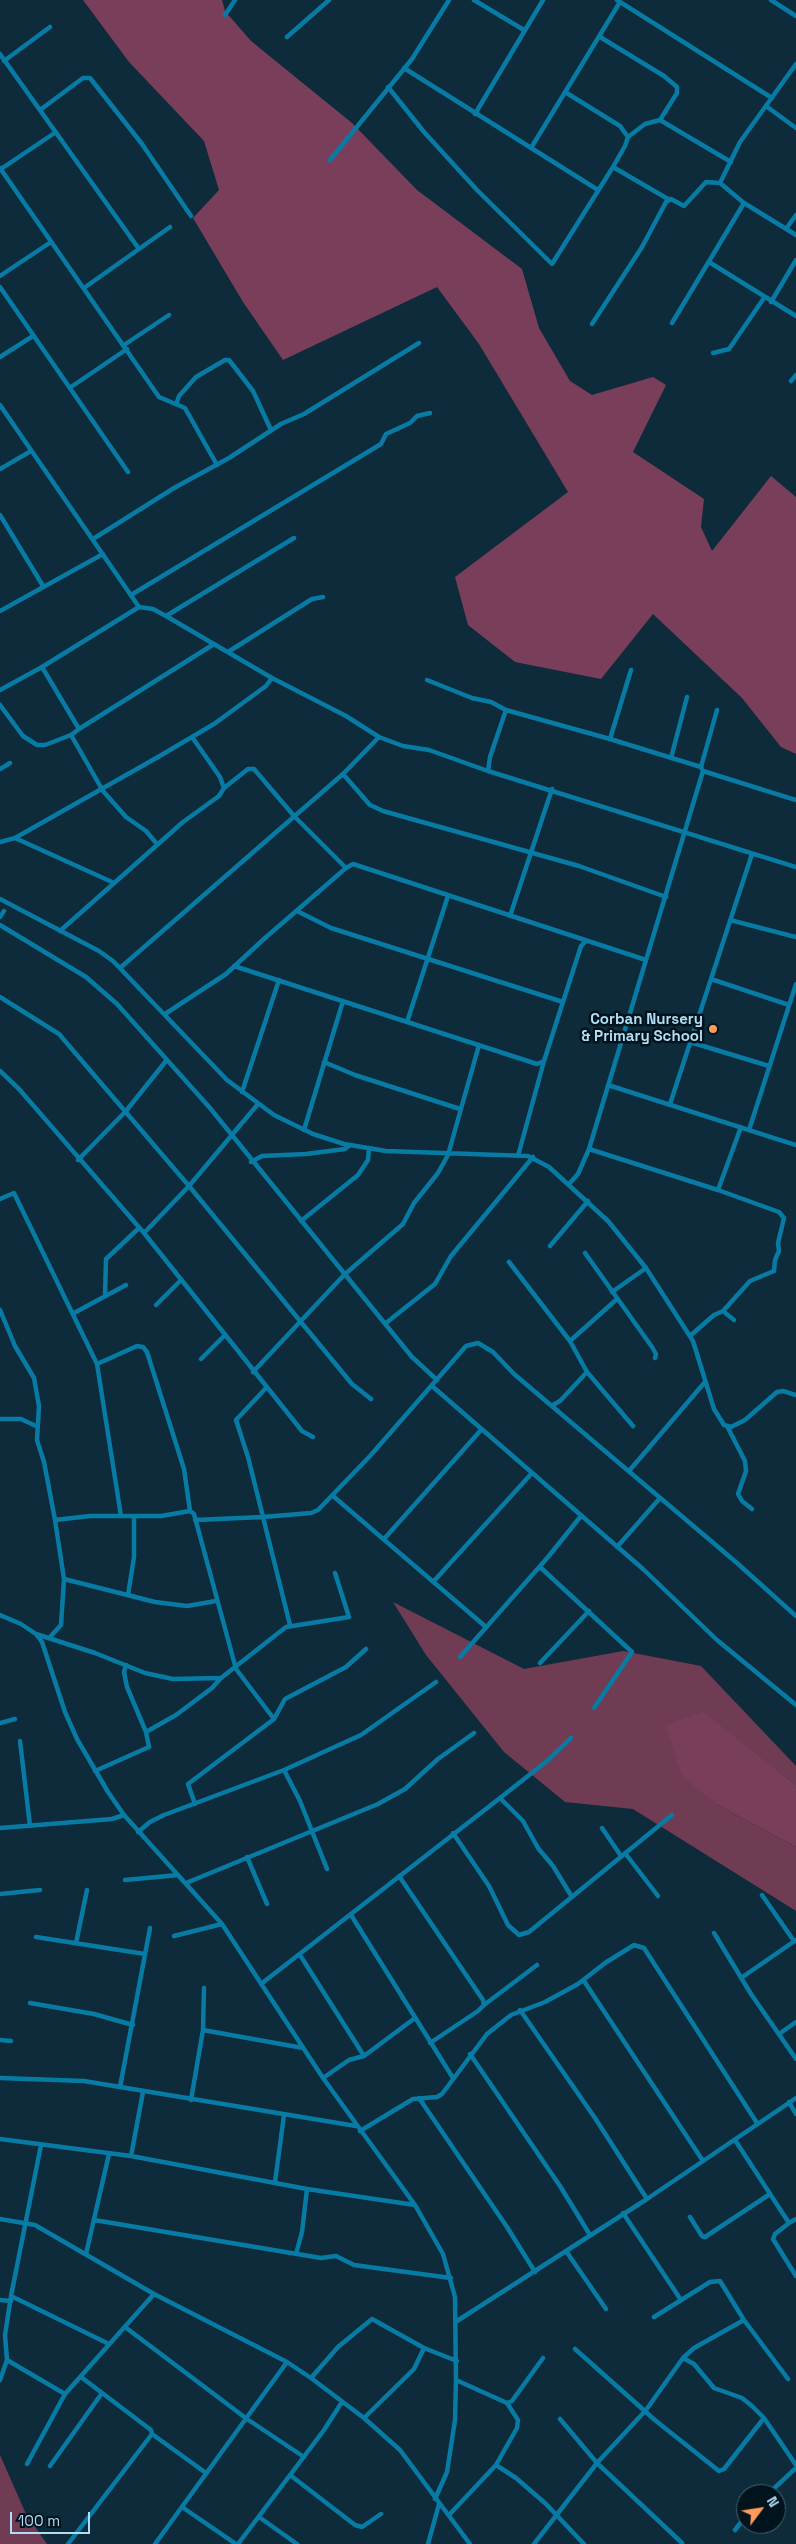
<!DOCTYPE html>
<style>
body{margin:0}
#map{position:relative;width:796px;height:2544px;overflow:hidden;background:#0d2b3a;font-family:"Space Grotesk",sans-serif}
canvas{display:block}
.north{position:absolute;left:736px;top:2484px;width:50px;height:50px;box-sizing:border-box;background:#01131c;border:1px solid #486372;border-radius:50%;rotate:59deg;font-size:14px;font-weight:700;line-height:20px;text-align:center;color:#b2dcf3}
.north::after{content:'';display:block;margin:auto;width:18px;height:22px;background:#ff9b5a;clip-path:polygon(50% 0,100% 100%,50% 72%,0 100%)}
.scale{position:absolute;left:10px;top:2512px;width:80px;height:22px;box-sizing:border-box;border:2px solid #b2dcf3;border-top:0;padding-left:6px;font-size:15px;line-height:18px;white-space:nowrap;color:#b2dcf3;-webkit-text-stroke:4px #01131c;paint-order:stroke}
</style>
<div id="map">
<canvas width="796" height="2544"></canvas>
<div class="north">N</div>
<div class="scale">100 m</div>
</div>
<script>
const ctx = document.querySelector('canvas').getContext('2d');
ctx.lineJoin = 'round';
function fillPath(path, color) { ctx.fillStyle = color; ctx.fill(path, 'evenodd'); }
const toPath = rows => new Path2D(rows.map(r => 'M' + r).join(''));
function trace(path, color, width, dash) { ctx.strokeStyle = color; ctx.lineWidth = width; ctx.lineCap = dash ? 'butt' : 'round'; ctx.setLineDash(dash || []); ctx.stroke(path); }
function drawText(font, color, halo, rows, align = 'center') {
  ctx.font = font + ' "Space Grotesk",sans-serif'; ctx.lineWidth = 5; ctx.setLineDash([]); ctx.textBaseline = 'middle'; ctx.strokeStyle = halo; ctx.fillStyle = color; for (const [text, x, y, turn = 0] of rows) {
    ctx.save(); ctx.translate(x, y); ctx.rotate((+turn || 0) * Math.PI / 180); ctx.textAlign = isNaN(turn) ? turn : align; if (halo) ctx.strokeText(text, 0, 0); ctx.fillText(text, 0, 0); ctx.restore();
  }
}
fillPath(toPath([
 [393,1602,524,1669,623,1651,701,1666,796,1766,796,1785,703,1713,716,1804,796,1847,796,1911,633,1809,565,1802,504,1752,426,1655],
 [0,2455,26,2514,47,2544,0,2544]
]), '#6f3c54');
fillPath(toPath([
 [83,0,222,0,225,11,251,41,352,123,417,190,522,269,539,328,570,381,592,395,653,377,666,385,633,452,704,499,701,527,712,551,771,476,796,497,796,754,781,747,742,698,653,614,601,679,515,662,468,625,455,577,568,492,479,344,437,287,283,360,243,302,193,218,219,190,204,141,129,62],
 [703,1712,796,1785,796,1847,716,1804,681,1774,666,1725]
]), '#793f5a');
trace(toPath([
 [474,0,524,30],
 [617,0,772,98],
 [771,0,796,16],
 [225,15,235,0],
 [287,37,329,0],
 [600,37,664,76,677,87,677,93,660,120],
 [0,54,139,249],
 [4,61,50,27],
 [404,68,598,190],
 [388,87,424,132,477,190,552,264,613,167,625,146,628,137,620,126,565,92],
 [766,106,796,128],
 [40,110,83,78,90,78,142,144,191,216],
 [475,114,543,0],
 [628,137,645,124,660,120,731,162],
 [531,148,620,2],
 [330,160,412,59,449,0],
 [613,167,668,199],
 [0,168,159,397,185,408,217,465],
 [1,169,56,132],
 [720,183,740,142,796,64],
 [786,229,796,215],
 [709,262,796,316],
 [0,276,51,242],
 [0,287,128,472],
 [84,288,170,227],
 [771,302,796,260],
 [672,323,744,203],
 [592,324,642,247,666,202,671,199,684,206,706,182,720,183,744,203,796,235],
 [124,345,169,315],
 [713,353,729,349,764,298],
 [0,357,33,336],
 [791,381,796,375],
 [71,387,127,349],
 [177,402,179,396,196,377,225,360,229,360,253,391,271,430],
 [0,405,139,607,153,609,166,616,272,678,346,716,379,737,403,746,429,750,488,771,796,867],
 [0,469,31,451],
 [0,515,43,586],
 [93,539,174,488,229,458,281,424,304,414,419,343],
 [131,595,381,444,386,434,410,423,417,416,430,413],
 [0,611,103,554],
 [166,616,294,538],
 [228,652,312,599,323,597],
 [42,667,79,729,71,735,103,791,126,817,146,831,157,844],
 [427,680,472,698,491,702,506,710,490,757,488,771],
 [0,690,42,667,139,607],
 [0,705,23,736,37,745,45,745,71,735],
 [506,710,610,739,701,767,703,771,589,1149,578,1174,569,1184],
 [79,729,214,644],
 [610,739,631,670],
 [671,758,687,697],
 [701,767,717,710],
 [0,769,10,763],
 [703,771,796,800],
 [343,774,370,805,383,811,579,866,666,897],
 [224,788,248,769,254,769,294,816,346,868],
 [15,838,112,882],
 [0,842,15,838,158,757,214,724,266,686,272,678],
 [0,899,99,951,113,961,227,1080,274,1115,313,1134,344,1144,386,1151,528,1156,549,1167,608,1221,646,1268,693,1341,714,1409,724,1425,731,1427,745,1420,777,1392,783,1391,796,1395],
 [297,911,331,928,563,1002],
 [510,916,552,789],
 [0,917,4,911],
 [730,920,796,937],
 [0,925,86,977,117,1004,210,1108,412,1357,437,1380],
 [60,931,183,822,219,796,224,788,220,777,192,737],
 [234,966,537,1064,544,1061],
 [120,968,343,774,379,737],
 [711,979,789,1005],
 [0,997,59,1034,189,1186,352,1384,371,1399],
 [165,1014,226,974,265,938,346,868,353,864,646,960],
 [407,1022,448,896],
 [690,1042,769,1066],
 [324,1062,355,1075,460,1109],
 [0,1071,19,1089,144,1233,302,1431,313,1437],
 [608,1085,796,1145],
 [242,1092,279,980],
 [670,1104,752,854],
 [304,1130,343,1001],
 [749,1130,796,984],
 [589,1149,718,1190,779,1212,784,1218,778,1243,779,1251,775,1260,774,1271,750,1281,723,1311,714,1315,690,1336],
 [518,1156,544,1061,581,946,586,941],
 [78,1160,126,1111,166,1061],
 [251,1162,262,1156,306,1154,345,1149,350,1145],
 [718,1190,741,1127],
 [0,1199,14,1193,97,1364,121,1516],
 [301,1221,358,1175,368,1160,369,1148],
 [144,1233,189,1186,258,1104],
 [550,1246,588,1201],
 [585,1253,652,1347,656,1354,655,1358],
 [509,1262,570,1341,587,1372,633,1426],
 [612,1292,646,1268],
 [105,1296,106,1259,139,1228],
 [156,1305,181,1280],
 [0,1310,15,1346,34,1378,39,1406,37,1440,44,1462,55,1520],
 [723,1311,734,1320],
 [74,1313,126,1285],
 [386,1323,435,1284,451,1256,533,1157],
 [570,1341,617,1299],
 [201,1359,225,1335],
 [97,1364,137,1346,143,1347,147,1352,184,1469,190,1511],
 [253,1372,344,1275,403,1224,414,1203,438,1173,448,1155,479,1045],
 [432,1386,643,1569,717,1640,796,1705],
 [266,1388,236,1420,248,1457,290,1625],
 [553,1405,560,1401,587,1372],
 [0,1419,21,1419,36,1426],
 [727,1426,745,1461,746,1471,738,1494,742,1501,752,1509],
 [629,1471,705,1382],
 [333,1496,486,1627],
 [195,1520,263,1517,311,1513,318,1510,370,1456,466,1346,478,1343,493,1352,514,1374,737,1563,796,1616],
 [384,1539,481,1430],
 [617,1547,660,1498],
 [540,1567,632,1652,594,1708],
 [64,1579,155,1602,187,1606,216,1601],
 [433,1582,532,1473],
 [128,1595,134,1557,134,1516],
 [0,1615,21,1624,36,1634,42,1642,65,1712,77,1739,108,1792,124,1815,222,1924,323,2078,415,2205,443,2254,455,2297,456,2380,455,2420,447,2472,435,2499],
 [36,1634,95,1653,145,1673,173,1679,221,1678],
 [50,1637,61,1625,64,1579,55,1520,90,1516,161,1516,190,1511,194,1514,236,1669,274,1719],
 [460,1657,548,1557,581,1516],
 [540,1663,589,1611],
 [0,1723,15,1719],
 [146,1732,176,1715,212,1688,221,1678,286,1627,349,1617,335,1573],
 [20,1741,30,1826],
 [284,1770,300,1801,327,1869],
 [95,1771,149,1747,146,1732,127,1687,124,1672,126,1665],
 [500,1798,547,1761,571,1738],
 [195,1804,188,1784,274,1719,285,1699,346,1667,366,1649],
 [0,1828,112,1819,124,1815],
 [602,1828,621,1856],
 [138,1832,150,1822,164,1815,284,1770,361,1735,436,1682],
 [453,1833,489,1886,508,1925,519,1935,529,1932,672,1815],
 [625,1853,658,1896],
 [247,1857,267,1904],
 [399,1876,483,2000,484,2005,478,2011,430,2043],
 [125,1880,178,1875],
 [186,1883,378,1804,405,1789,438,1759,474,1733],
 [0,1894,40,1890],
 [762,1895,794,1941],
 [351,1915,453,2078],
 [714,1933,751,1994,796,2059],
 [174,1936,222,1924],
 [36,1937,145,1954],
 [76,1943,87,1890],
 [300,1955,364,2056],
 [741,1978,796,1940],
 [584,1981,703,2161],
 [261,1984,500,1798,523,1821,538,1848,553,1866,572,1897],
 [30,2003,94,2014,133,2025],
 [484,2005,537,1965],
 [520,2010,595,2118,647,2199],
 [203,2030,303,2048],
 [779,2034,796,2022],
 [0,2040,11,2041],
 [470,2054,560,2186,590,2235],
 [0,2078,84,2081,356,2126],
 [323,2078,349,2060,364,2056,415,2018],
 [120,2087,150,1928],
 [419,2098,507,2227,535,2272],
 [191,2100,203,2030,204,1988],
 [789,2102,796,2114],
 [360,2131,413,2099,437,2097,442,2094,487,2034,511,2015,545,2002,578,1984,605,1963,634,1945,644,1948,757,2123],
 [0,2139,131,2156,307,2189,415,2205],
 [735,2140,789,2223,775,2234,773,2239,796,2276],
 [131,2156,143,2092],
 [275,2182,284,2115],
 [623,2213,681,2300],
 [690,2217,702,2236,705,2237,770,2194],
 [0,2219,35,2225,154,2294,287,2362,311,2378,364,2418,400,2450,470,2544],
 [94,2220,321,2258,336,2256,354,2265,451,2278],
 [789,2223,796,2219],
 [566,2251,606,2309],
 [86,2254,109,2154],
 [296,2254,302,2232,307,2189],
 [11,2296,109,2344],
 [0,2300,11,2301],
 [654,2317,710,2282,720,2281,744,2320,788,2379],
 [457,2321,647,2199,796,2098],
 [125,2327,247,2419,304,2457],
 [575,2349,656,2421,719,2471,724,2469,764,2418],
 [683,2358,694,2348,744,2320],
 [7,2360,65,2394],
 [311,2378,338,2347,372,2319,424,2348,457,2361],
 [0,2380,7,2360,5,2335,11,2296,41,2145],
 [456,2380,507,2403,512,2401,543,2358],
 [364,2418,414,2369,424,2348],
 [560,2419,597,2463,682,2543],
 [152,2434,206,2473],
 [27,2464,65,2394,154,2294],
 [496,2465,517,2428,518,2420,507,2403],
 [50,2466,102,2393],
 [290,2475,355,2525,362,2527,381,2514],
 [768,2494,796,2468],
 [182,2507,236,2544],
 [449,2515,496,2465,516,2478,545,2503,584,2544],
 [259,2517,297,2544],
 [735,2530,746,2516],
 [68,2544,152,2434,151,2430,81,2377],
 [155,2544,287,2362],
 [238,2544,324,2430,342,2402],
 [428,2544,439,2504],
 [534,2544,597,2463,646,2410,683,2358,694,2364,714,2388,742,2398,752,2406,764,2418,796,2465]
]), '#087ba5', 4.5);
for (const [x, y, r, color] of [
 [713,1029,5,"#ff9b5a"]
]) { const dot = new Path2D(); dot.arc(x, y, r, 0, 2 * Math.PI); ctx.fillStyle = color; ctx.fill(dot); trace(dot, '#01131c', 2); }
drawText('bold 15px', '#b2dcf3', '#01131c', [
 ["Corban Nursery",703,1020],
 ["& Primary School",703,1037]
], 'right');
</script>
